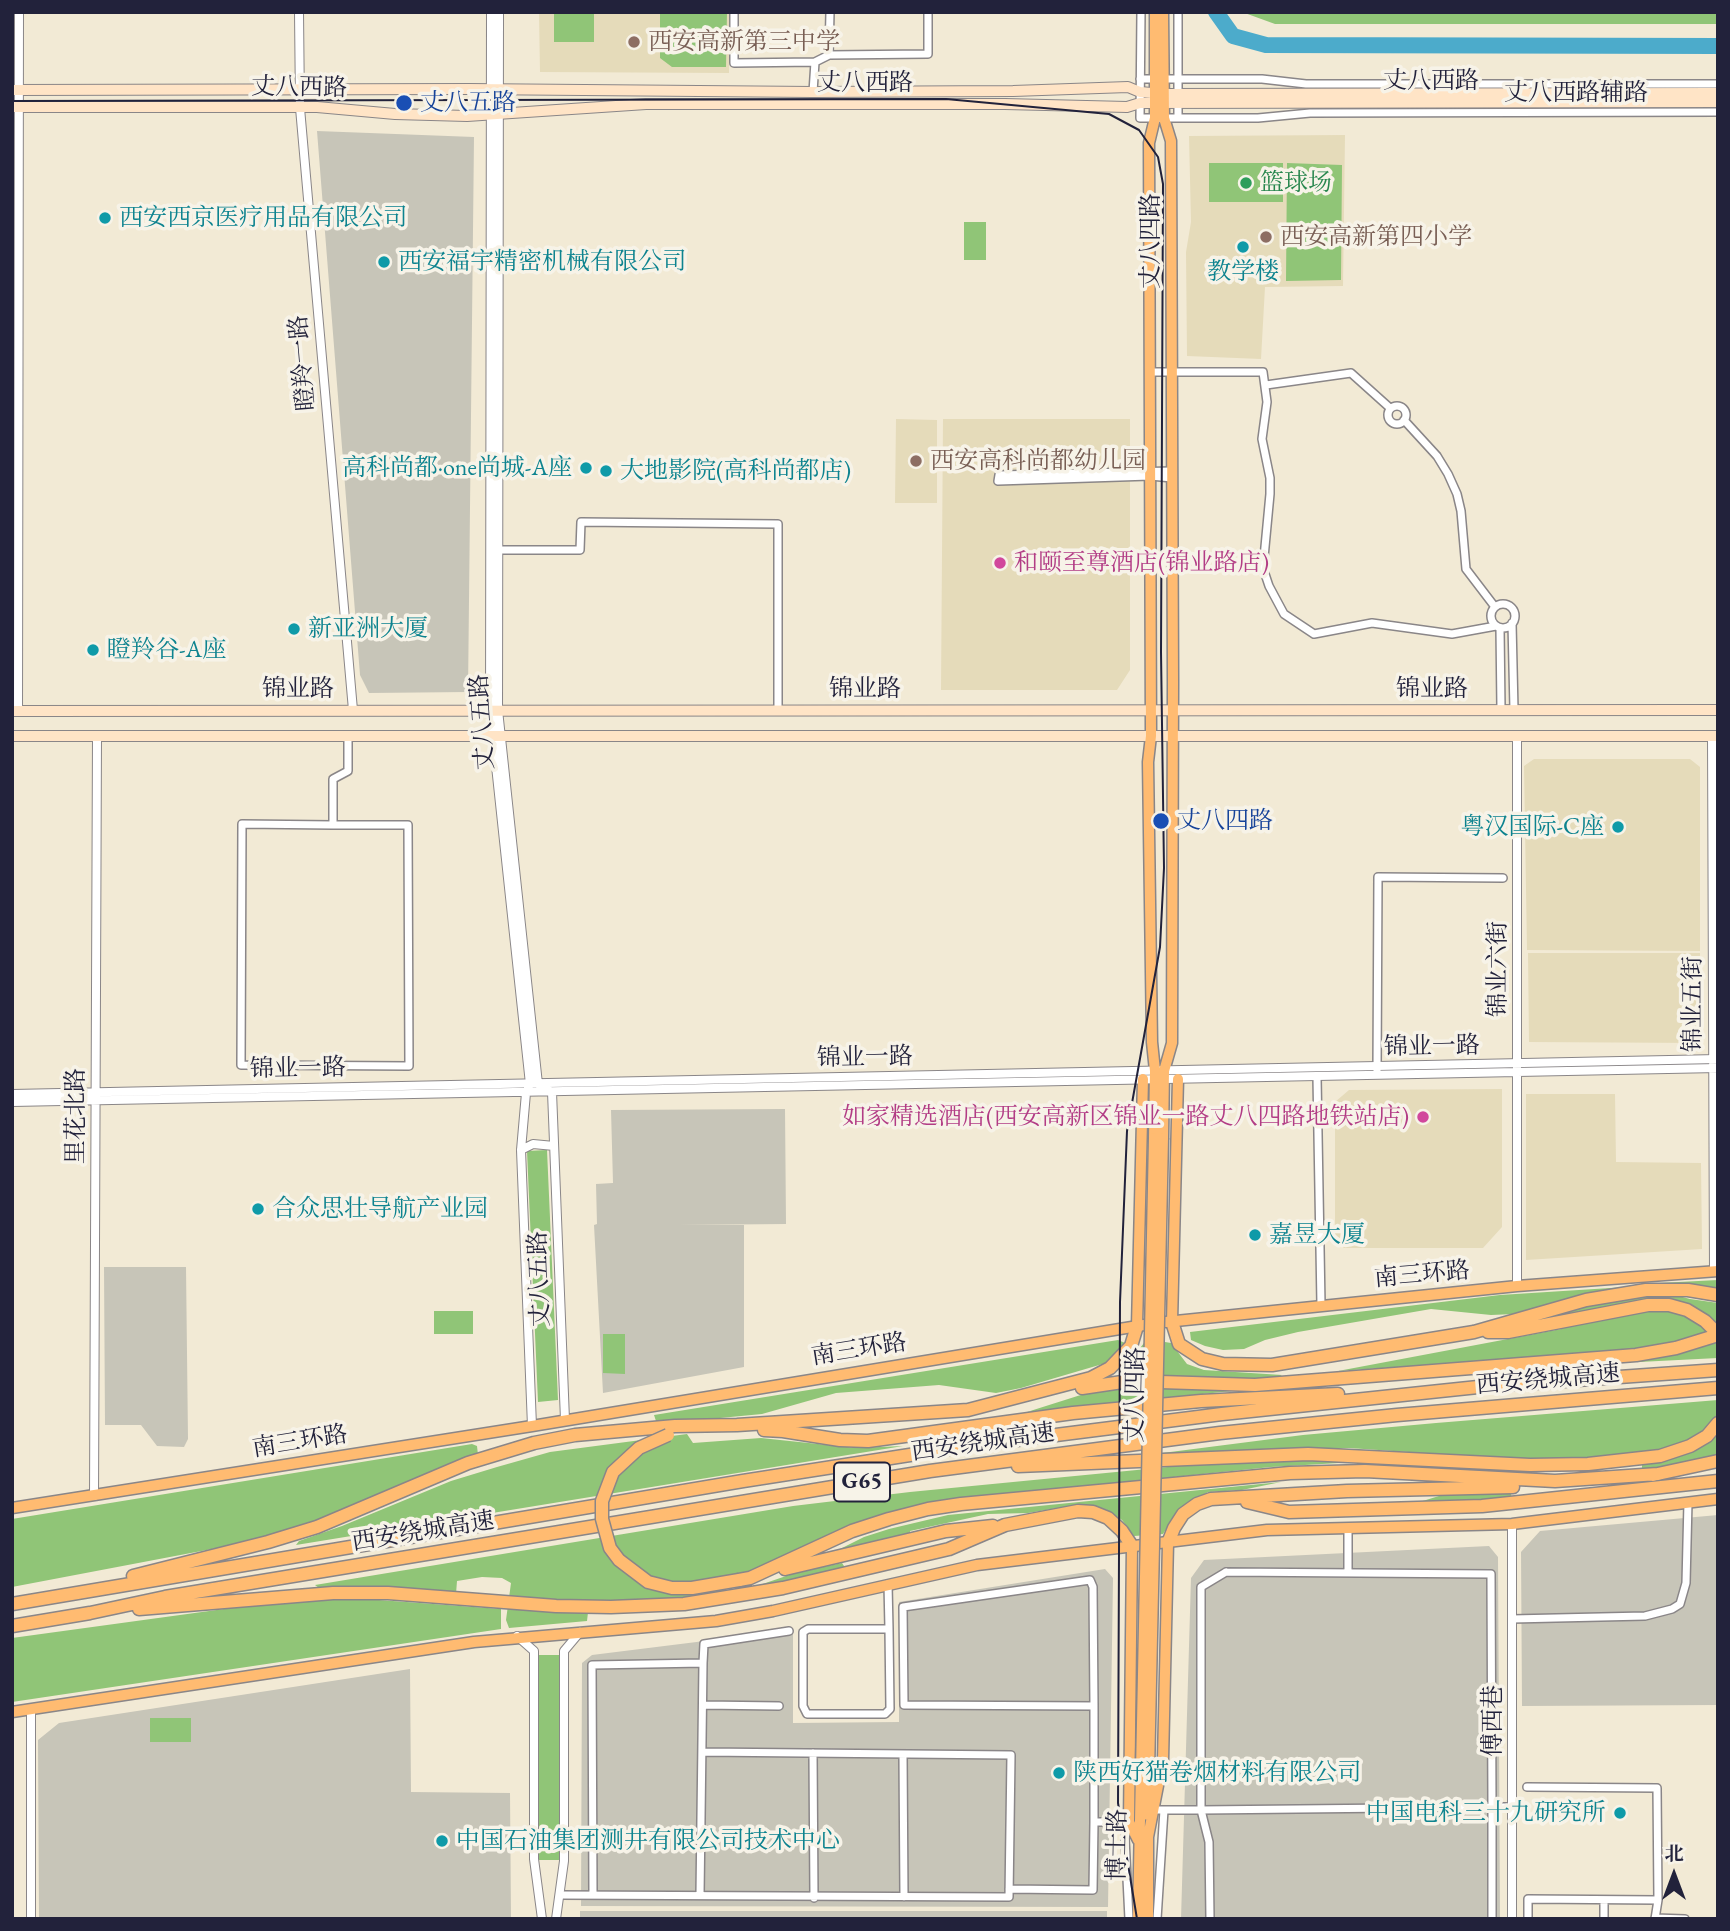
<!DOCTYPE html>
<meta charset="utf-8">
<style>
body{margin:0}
#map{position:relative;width:1730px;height:1931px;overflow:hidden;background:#f2ead5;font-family:"EB Garamond","Noto Serif SC",serif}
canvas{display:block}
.frame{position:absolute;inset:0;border:14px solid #22223b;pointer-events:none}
.north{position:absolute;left:1639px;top:1840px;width:70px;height:70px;-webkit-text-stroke:5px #f7f3e8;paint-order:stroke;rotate:0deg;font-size:19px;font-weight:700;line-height:28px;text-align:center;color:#22223b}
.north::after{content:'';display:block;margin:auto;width:24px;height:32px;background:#22223b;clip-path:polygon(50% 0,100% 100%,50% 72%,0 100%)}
</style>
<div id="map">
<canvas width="1730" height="1931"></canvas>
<div class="frame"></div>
<div class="north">北</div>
</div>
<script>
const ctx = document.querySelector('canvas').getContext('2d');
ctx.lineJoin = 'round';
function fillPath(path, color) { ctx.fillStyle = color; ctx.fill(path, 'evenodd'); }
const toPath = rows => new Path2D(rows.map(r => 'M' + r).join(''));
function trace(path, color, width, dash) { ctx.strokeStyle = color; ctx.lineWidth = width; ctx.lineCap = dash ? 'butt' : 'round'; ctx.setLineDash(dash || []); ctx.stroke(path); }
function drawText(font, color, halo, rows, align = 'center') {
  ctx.font = font + ' "EB Garamond","Noto Serif SC",serif'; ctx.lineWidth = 7; ctx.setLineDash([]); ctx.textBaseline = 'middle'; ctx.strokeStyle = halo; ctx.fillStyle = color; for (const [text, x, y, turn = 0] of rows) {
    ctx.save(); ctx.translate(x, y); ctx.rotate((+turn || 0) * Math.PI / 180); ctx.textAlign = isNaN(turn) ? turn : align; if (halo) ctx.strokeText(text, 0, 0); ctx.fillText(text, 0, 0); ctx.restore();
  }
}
fillPath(toPath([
 [539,12,729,12,729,73,540,72],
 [1345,135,1343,286,1265,287,1261,359,1187,356,1186,252,1191,222,1189,136],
 [896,419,937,420,937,503,895,503],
 [943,419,1130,419,1130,670,1117,690,941,690],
 [1534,759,1690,759,1700,767,1700,951,1527,950,1524,766],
 [1528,953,1700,953,1699,1043,1529,1042],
 [1502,1089,1502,1227,1483,1248,1344,1248,1335,1239,1335,1102,1349,1090],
 [1526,1094,1615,1094,1616,1162,1701,1163,1702,1249,1526,1260]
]), '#e5dbba');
fillPath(toPath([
 [317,131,474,137,468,692,369,693,360,675],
 [785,1109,786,1224,679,1225,744,1225,744,1367,603,1393,594,1225,597,1224,596,1184,613,1183,611,1110],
 [104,1267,186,1267,188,1439,184,1447,157,1446,141,1425,105,1425],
 [1718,1515,1718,1705,1522,1706,1521,1552,1540,1531],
 [1489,1546,1498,1557,1500,1919,1181,1919,1191,1578,1204,1560],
 [1105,1569,1113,1578,1108,1907,581,1906,582,1663,592,1655,793,1630,793,1723,899,1722,899,1602],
 [410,1669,411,1792,510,1793,511,1919,39,1919,38,1740,59,1723],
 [580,1911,1107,1911,1107,1919,580,1919]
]), '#c7c5b8');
fillPath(toPath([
 [554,12,594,12,594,42,554,42],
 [660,12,727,12,726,67,672,67,660,58],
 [1242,12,1718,12,1718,24,1275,24],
 [1209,163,1283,163,1283,202,1209,202],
 [1287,163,1342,165,1341,280,1286,281],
 [964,222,986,222,986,260,964,260],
 [547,1150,558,1400,538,1402,527,1151],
 [1718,1280,1718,1289,1659,1283],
 [1642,1286,1690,1299,1718,1303,1718,1332,1687,1340,1620,1352,1338,1371,1561,1329,1557,1305,1514,1314,1491,1315,1431,1309,1298,1332,1265,1340,1244,1349,1223,1350,1205,1346,1191,1340,1190,1332,1500,1295],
 [434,1311,473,1311,473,1334,434,1334],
 [603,1334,625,1334,625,1374,603,1373],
 [1147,1339,1171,1343,1187,1364,1204,1370,1282,1375,1277,1378,1237,1379,1118,1377],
 [1118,1340,1125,1343,1106,1363,1021,1388,996,1393,939,1385,836,1393,762,1414,657,1424,654,1415],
 [1718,1341,1718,1358,1639,1362,1645,1358],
 [1126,1386,1160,1387,1232,1391,1027,1412,1087,1393],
 [1718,1400,1718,1456,1642,1470,1642,1456,1541,1461,1349,1448,1139,1456,1303,1435,1436,1423],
 [687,1434,693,1443,761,1438,856,1448,903,1446,296,1545,299,1541,342,1526,451,1481,497,1467,550,1452],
 [472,1444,477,1446,478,1455,310,1525,254,1541,12,1587,12,1519],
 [1271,1461,1373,1461,1271,1467,1038,1491,925,1506,724,1582,726,1595,675,1600,589,1604,587,1621,509,1628,506,1620,511,1583,502,1578,482,1577,457,1581,456,1594,319,1588,315,1585,793,1506,910,1492,1178,1466],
 [1281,1482,1242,1490,1208,1492,1179,1509,1163,1534,1134,1536,1122,1520,1107,1510,1091,1505,1070,1506,1028,1513,988,1514,910,1531,910,1534,834,1552,864,1537,889,1529,948,1515],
 [1458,1493,1511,1493,1512,1501,1413,1504,1439,1496],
 [842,1563,846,1569,742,1591,795,1573],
 [352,1598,501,1609,501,1629,12,1702,12,1638,275,1602],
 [539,1655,559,1655,559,1860,539,1860],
 [150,1718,191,1718,191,1742,150,1742]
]), '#90c577');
trace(toPath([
 [1216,12,1233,36,1266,45,1718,46]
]), '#4cabcb', 16);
const minor = toPath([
 [734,12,734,63,815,62],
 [1141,12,1140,118,1258,118,1310,113,1718,112],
 [1178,12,1178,118],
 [829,55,928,54,928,12],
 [1140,79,1262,79,1306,84,1718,84],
 [813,92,815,62,829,55,830,12],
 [1150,372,1263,372,1267,402,1262,439,1270,478,1270,494,1263,568,1269,586,1284,614,1314,634,1372,623,1452,634,1496,626],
 [1266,385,1351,373,1390,408],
 '1388 415a9 9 0 1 1 18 0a9 9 0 1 1-18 0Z',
 [1404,420,1437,456,1448,474,1457,494,1461,511,1466,569,1495,607],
 [1172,471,999,475,998,481,1150,476,1172,478],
 [499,550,580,550,581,522,778,524,778,710],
 '1491 616a12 12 0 1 1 24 0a12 12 0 1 1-24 0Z',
 [1512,623,1514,710],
 [1500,628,1501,709],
 [333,825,242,824,241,1065,409,1066,408,825,333,825,333,779,348,771,348,736],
 [1377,1071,1378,877,1503,878],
 [1317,1077,1321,1305],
 [1226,1572,1491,1574,1492,1807,1201,1810,1201,1587,1226,1572],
 [1348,1573,1348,1530],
 [888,1584,889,1629,808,1629,803,1632,803,1706,807,1714,885,1714,890,1709,889,1629],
 [1512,1619,1645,1616,1672,1609,1680,1604,1686,1583,1688,1502],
 [703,1705,779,1706],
 [1094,1706,904,1705,903,1607,1090,1580,1093,1587,1094,1706,1094,1822,1129,1822,1125,1838,1129,1919],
 [813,1753,814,1898],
 [903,1754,904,1897],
 [1527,1787,1657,1788,1658,1900,1655,1919],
 [1155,1810,1201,1810,1209,1842,1210,1919],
 [1009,1889,1093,1890,1094,1822],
 [560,1895,1009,1897,1011,1755,703,1752],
 [593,1895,592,1665,703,1663,704,1644,789,1631],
 [700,1895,703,1663],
 [1655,1918,1685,1919],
 [1157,1919,1164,1810],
 [1492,1919,1492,1807,1512,1807],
 [1528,1919,1528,1899,1658,1900],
 [1604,1919,1604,1900]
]);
const tertiary = toPath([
 [299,12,300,108,353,710],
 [491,12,490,710,530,1084,526,1093,521,1150,532,1426],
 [499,12,498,710,538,1084,552,1092,565,1420],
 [18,711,19,12],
 [1517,735,1517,1286],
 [1712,736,1714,1271],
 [12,1094,1718,1059],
 [12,1102,1718,1068],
 [521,1150,533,1144,554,1146],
 [94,1496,97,736],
 [517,1636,534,1651,534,1859,542,1919],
 [31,1919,31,1709],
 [556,1919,564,1861,564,1651,580,1632],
 [1512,1919,1512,1524]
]);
const secondary = toPath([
 [12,90,469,89,813,92,1013,91,1128,87,1140,92,1163,94,1718,93],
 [12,107,317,107,395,114,467,116,646,104,1005,104,1127,107,1140,103,1718,102],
 [12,711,1718,710],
 [12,736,1718,736]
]);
const primary = toPath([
 [1154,1138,1155,1071,1152,1042,1148,762,1151,736,1149,143,1155,118,1155,12],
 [1163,1138,1164,1071,1172,1043,1173,682,1171,141,1164,118,1163,12],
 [1172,1322,1178,1079],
 [1137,1326,1143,1079],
 [1132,1546,1129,1822,1138,1840],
 [1148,1815,1149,1772],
 [1148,1837,1163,1760,1168,1543],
 [1138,1919,1141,1771],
 [1148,1919,1148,1831]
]);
const trunk = toPath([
 [1166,1322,1517,1286,1718,1271],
 [12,1508,532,1426,1144,1325],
 [12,1712,474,1642,716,1621,773,1611,977,1565,1267,1530,1512,1524,1718,1499]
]);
const motorway = toPath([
 [1172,1322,1179,1344,1202,1359,1223,1364,1272,1365,1474,1332,1586,1300,1646,1290,1688,1290,1718,1295],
 [1488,1332,1508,1332,1648,1305,1669,1305,1687,1310,1705,1321,1718,1334],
 [1082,1388,1129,1381,1255,1385,1636,1355,1676,1348,1718,1335],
 [764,1430,783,1431,840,1440,868,1441,1073,1413,1201,1401,1338,1394],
 [1018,1466,1308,1454,1530,1465,1588,1464,1660,1456,1690,1446,1707,1436,1718,1423],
 [1653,1475,1718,1461],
 [1247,1502,1289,1512,1482,1506,1718,1481],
 [1168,1543,1174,1528,1183,1514,1197,1504,1211,1499,1347,1491,1513,1487],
 [785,1569,946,1531,993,1526],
 [133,1576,268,1542,317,1527,468,1463,534,1443,575,1435,675,1426,737,1425,968,1410,1091,1378,1110,1368,1131,1346,1137,1326],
 [739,1580,750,1578,852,1531,889,1519,928,1509,961,1504,1290,1473,1365,1471,1555,1481,1658,1474],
 [12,1604,743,1481,961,1447,1222,1414,1478,1387,1718,1370],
 [139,1609,333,1593,388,1593,556,1606,611,1607,684,1604,783,1588,949,1549,1005,1525,1078,1511,1093,1512,1108,1518,1122,1531,1132,1546],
 [12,1626,90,1613,165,1597,930,1471,1220,1433,1397,1415,1718,1388]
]);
trace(minor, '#8a8688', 10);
trace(tertiary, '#8a8688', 10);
trace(secondary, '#8a8688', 12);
trace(primary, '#8a8688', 13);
trace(trunk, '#8a8688', 13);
trace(motorway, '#8a8688', 15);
trace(minor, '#fff', 7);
trace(tertiary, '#fff', 8);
trace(secondary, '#ffe4c6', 10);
trace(primary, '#ffbb71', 10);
trace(trunk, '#ffbb71', 10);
trace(motorway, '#ffbb71', 12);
trace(toPath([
 [12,101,946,99,1109,114,1139,130,1158,157,1163,184,1161,652,1164,868,1160,947,1127,1131,1120,1302,1118,1803,1137,1919]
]), '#22223b', 2);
const primaryBridge = toPath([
 [1141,1771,1154,1138],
 [1149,1772,1163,1138]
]);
const motorwayBridge = toPath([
 [668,1435,639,1448,613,1472,602,1501,602,1519,610,1548,619,1560,648,1582,672,1588,692,1588,739,1580]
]);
trace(primaryBridge, '#8a8688', 13, []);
trace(motorwayBridge, '#8a8688', 15, []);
trace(primaryBridge, '#ffbb71', 10);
trace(motorwayBridge, '#ffbb71', 12);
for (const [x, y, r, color] of [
 [634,42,7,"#8d6e63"],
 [404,103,9,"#1a4fb4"],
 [1246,183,7,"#2e9e5b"],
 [105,218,7,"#0f9aa8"],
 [1266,237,7,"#8d6e63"],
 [1243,247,7,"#0f9aa8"],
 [384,262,7,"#0f9aa8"],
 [916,461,7,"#8d6e63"],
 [586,468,7,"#0f9aa8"],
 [606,471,7,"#0f9aa8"],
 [1000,563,7,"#d1479c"],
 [294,629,7,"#0f9aa8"],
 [93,650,7,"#0f9aa8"],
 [1161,821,9,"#1a4fb4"],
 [1618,827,7,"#0f9aa8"],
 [1423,1117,7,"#d1479c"],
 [258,1209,7,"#0f9aa8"],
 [1255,1235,7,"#0f9aa8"],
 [1059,1773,7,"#0f9aa8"],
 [1620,1813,7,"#0f9aa8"],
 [442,1841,7,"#0f9aa8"]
]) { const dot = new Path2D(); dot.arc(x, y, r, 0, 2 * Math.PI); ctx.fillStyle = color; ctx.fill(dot); trace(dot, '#f7f3e8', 2.5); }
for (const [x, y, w] of [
 [862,1482,56]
]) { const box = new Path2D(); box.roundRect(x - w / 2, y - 19.5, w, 39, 5); ctx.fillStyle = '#f7f3e8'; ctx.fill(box); trace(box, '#22223b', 2); }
drawText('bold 23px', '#22223b', null, [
 ["G65",862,1482]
]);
drawText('24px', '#785e54', '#f7f3e8', [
 ["西安高新第三中学",648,42],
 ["西安高新第四小学",1280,237],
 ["西安高科尚都幼儿园",930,461]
], 'left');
drawText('24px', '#22223b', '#f7f3e8', [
 ["丈八西路",1431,81],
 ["丈八西路",865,83],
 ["丈八西路",299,88,1],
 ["丈八西路辅路",1576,93],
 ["丈八四路",1151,241,-90],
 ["瞪羚一路",303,363,-95],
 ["锦业路",298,689],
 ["锦业路",865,689],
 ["锦业路",1432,689],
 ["丈八五路",483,722,-94],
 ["锦业六街",1498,969,-90],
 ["锦业五街",1693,1004,-90],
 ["锦业一路",1432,1047,-1],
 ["锦业一路",865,1058,-1],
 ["锦业一路",298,1069,-1],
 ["里花北路",76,1116,-90],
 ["南三环路",1422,1275,-5],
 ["丈八五路",540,1279,-92],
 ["南三环路",859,1350,-9],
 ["西安绕城高速",1548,1380,-5],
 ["丈八四路",1136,1395,-89],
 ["南三环路",300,1442,-9],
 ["西安绕城高速",983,1443,-8],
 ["西安绕城高速",423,1532,-9],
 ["傅西巷",1493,1721,-90],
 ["博士路",1118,1845,-89]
]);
drawText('24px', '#164399', '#f7f3e8', [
 ["丈八五路",420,103],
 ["丈八四路",1177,821]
], 'left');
drawText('24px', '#27864d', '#f7f3e8', [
 ["篮球场",1260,183]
], 'left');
drawText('24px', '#0d838f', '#f7f3e8', [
 ["西安西京医疗用品有限公司",119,218],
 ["西安福宇精密机械有限公司",398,262],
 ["教学楼",1243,272,"center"],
 ["高科尚都·one尚城-A座",572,468,"right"],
 ["大地影院(高科尚都店)",620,471],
 ["新亚洲大厦",308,629],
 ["瞪羚谷-A座",107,650],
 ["粤汉国际-C座",1604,827,"right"],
 ["合众思壮导航产业园",272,1209],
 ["嘉昱大厦",1269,1235],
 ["陕西好猫卷烟材料有限公司",1073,1773],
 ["中国电科三十九研究所",1606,1813,"right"],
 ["中国石油集团测井有限公司技术中心",456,1841]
], 'left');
drawText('24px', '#b23c85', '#f7f3e8', [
 ["和颐至尊酒店(锦业路店)",1014,563],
 ["如家精选酒店(西安高新区锦业一路丈八四路地铁站店)",1409,1117,"right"]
], 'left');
</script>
